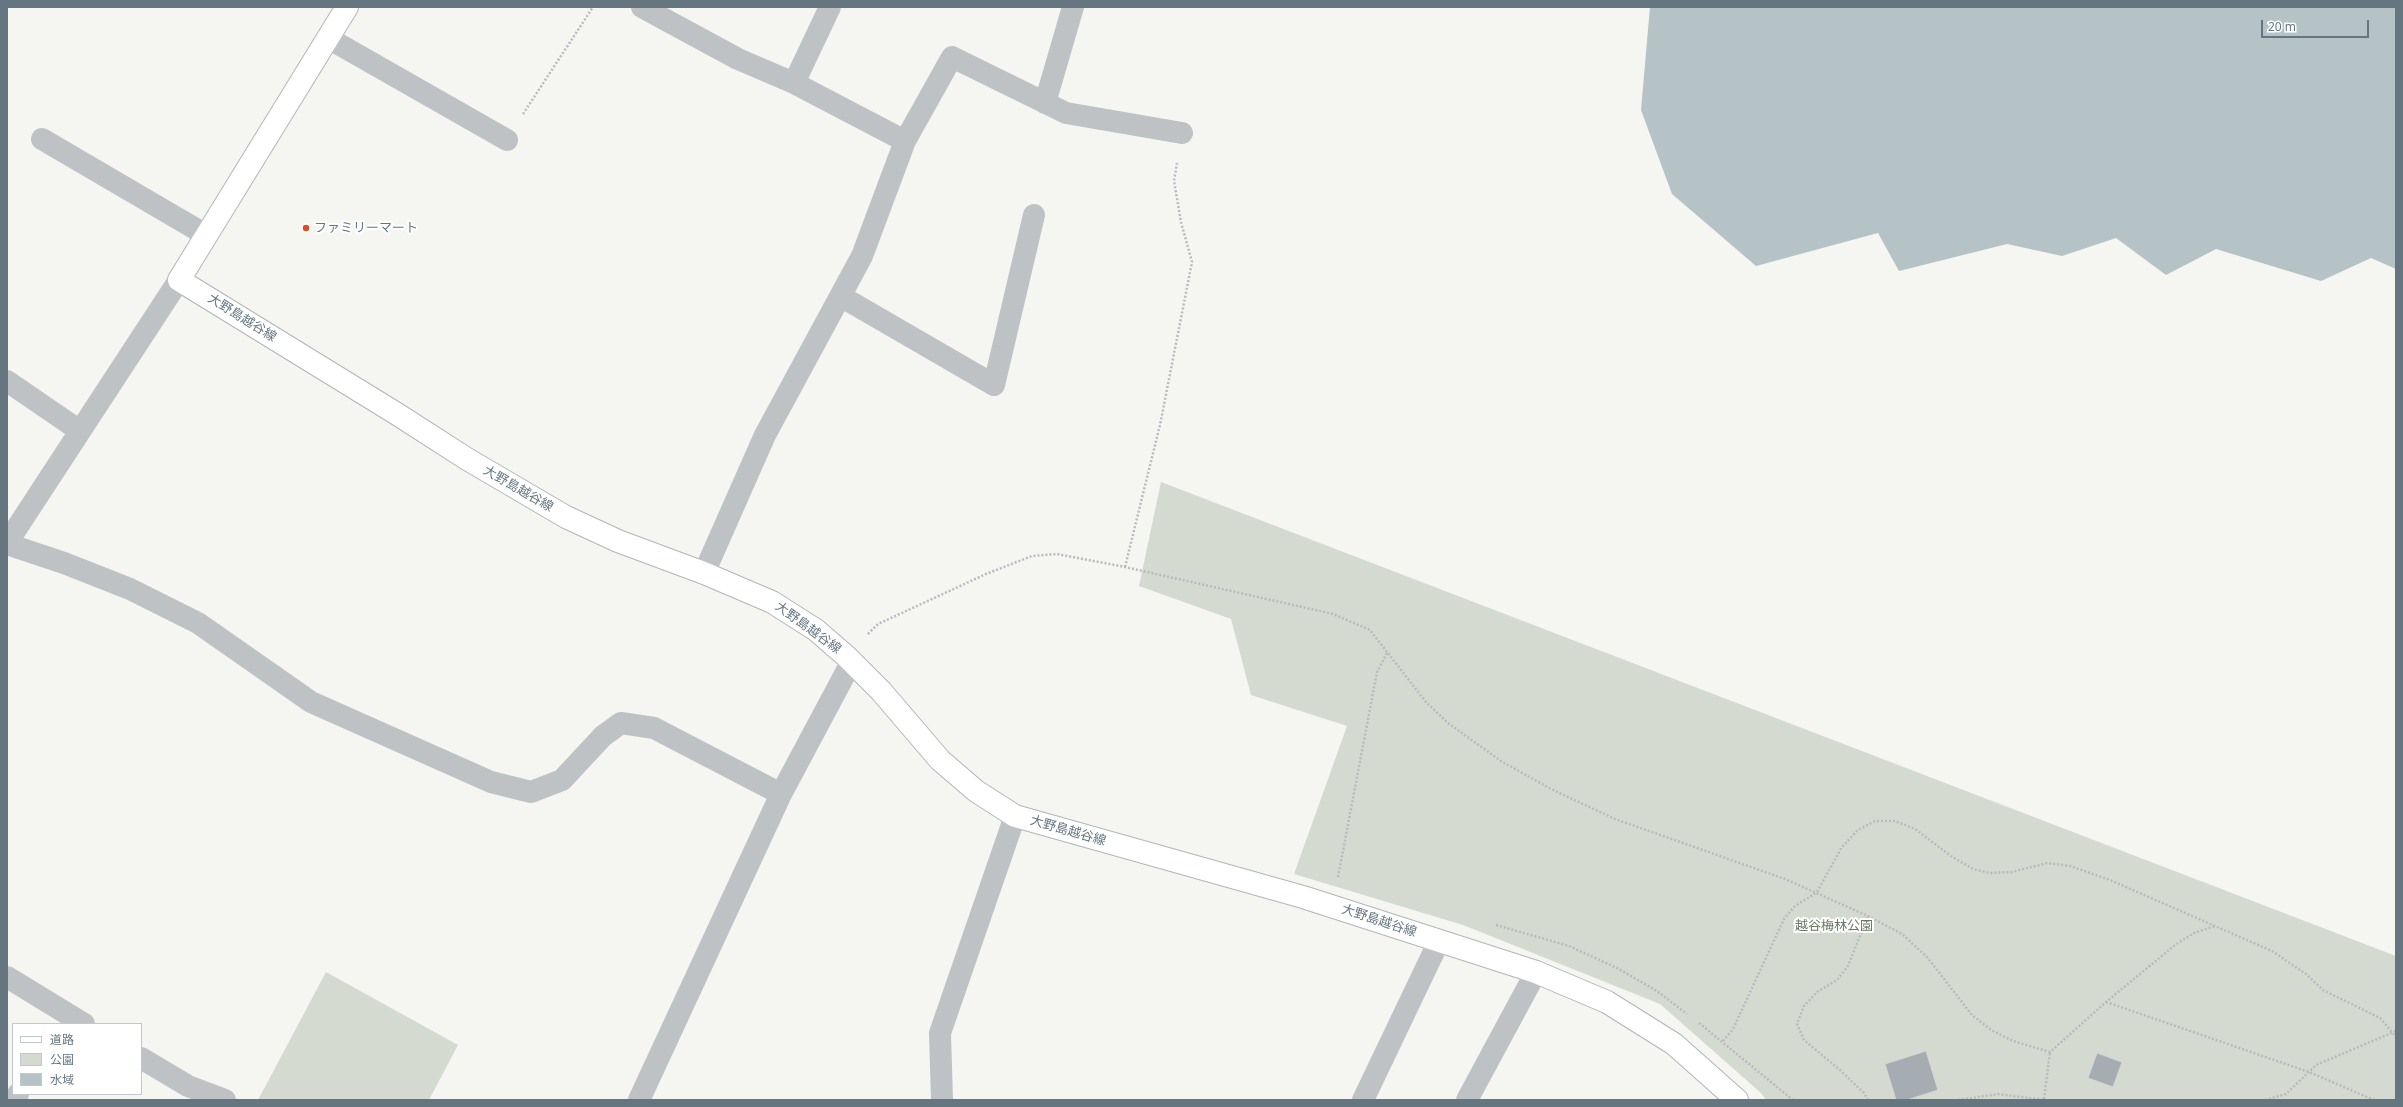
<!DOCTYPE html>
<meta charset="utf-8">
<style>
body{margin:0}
#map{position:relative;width:2403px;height:1107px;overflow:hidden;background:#f5f5f2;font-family:"Noto Sans","Noto Sans JP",sans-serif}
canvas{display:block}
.frame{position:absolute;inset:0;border:8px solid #657681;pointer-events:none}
.legend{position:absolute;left:12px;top:1023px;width:130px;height:72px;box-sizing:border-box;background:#fff;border:1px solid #c1c8cd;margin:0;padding:5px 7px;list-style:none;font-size:12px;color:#657681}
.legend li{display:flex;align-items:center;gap:8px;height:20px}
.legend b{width:20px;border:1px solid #c1c8cd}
.scale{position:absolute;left:2261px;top:20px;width:108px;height:18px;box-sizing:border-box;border:2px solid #657681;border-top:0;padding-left:5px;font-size:12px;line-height:14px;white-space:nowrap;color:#657681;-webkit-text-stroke:3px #fff;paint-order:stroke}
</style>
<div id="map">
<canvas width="2403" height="1107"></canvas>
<div class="frame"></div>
<ul class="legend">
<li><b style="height:5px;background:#fff"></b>道路</li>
<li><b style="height:11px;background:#d5dad1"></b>公園</li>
<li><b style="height:11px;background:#b5c2c6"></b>水域</li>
</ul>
<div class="scale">20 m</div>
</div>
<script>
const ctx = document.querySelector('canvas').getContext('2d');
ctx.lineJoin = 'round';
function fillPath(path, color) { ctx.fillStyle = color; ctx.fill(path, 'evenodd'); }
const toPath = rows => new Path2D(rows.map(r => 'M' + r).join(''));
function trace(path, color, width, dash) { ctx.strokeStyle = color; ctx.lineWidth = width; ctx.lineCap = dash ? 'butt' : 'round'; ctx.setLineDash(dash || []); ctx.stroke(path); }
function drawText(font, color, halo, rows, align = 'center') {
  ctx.font = font + ' "Noto Sans","Noto Sans JP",sans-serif'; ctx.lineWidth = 4; ctx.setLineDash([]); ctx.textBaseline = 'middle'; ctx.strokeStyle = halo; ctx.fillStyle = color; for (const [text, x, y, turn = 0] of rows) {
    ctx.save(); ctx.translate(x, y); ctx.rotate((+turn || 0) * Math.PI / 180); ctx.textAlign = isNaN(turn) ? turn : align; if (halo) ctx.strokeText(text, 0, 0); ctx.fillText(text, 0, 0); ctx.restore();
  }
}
fillPath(toPath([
 [1161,482,2396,956,2396,1100,1766,1100,1761,1093,1660,1004,1463,925,1294,874,1347,726,1251,695,1231,619,1139,586],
 [326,972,458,1045,429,1100,258,1100]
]), '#d5dad1');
fillPath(toPath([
 [1650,7,2396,7,2396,269,2371,258,2321,281,2216,249,2166,275,2116,238,2062,256,2007,244,1899,271,1878,233,1756,266,1672,194,1641,110]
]), '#b5c2c6');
const building = toPath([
 [1926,1051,1938,1090,1907,1100,1896,1100,1885,1064,1926,1051],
 [2097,1053,2122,1062,2113,1087,2088,1078,2097,1053]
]);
fillPath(building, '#a5adb2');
trace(building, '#d6d6d4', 1);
const major = toPath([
 [347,7,179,280,397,414,467,459,566,517,618,541,704,573,772,602,816,630,846,656,881,691,940,760,976,791,1015,816,1303,897,1536,972,1607,1002,1674,1044,1737,1100]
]);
trace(major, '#b1b6b9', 24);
trace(toPath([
 [523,114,593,7],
 [1125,567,1160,425,1192,262,1181,222,1174,181,1177,163],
 [868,634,878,624,986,574,1032,556,1057,554,1125,567,1333,614,1370,630,1426,702,1448,723,1501,761,1551,789,1615,819,1785,879,1868,916,1902,934,1927,957,1972,1015,1991,1030,2013,1041,2050,1052,2106,1002,2175,945,2194,933,2215,926],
 [1338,877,1377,672,1387,653],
 [1496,925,1569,946,1617,968,1657,991,1687,1014],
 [2106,1002,2309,1072,2374,1100],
 [1699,1023,1793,1100],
 [1723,1041,1733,1029,1784,919,1794,907,1817,892,1842,847,1858,830,1875,821,1895,821,1915,829,1951,856,1973,869,1990,873,2012,872,2047,863,2070,866,2110,880,2272,951,2306,974,2323,990,2380,1018,2396,1037],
 [2044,1099,2050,1052],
 [1868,1100,1864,1093,1840,1070,1804,1040,1797,1024,1804,1006,1817,992,1837,980,1848,966,1868,916],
 [1958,1100,1998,1094,2046,1100],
 [2265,1100,2286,1094,2316,1065,2396,1031]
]), '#b8bbbd', 2.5, [2, 2]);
trace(toPath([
 [642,7,738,59,794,83,905,141],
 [328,38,507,140],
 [794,83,830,7],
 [1045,103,1073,7],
 [42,139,206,235],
 [842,297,994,385,1034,215],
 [7,381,80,431],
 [7,543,179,280],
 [7,544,64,563,130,589,198,623,311,702,491,782,531,792,562,780,603,736,621,723,654,728,781,794],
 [704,573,765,435,862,256,905,141,952,57,1066,113,1182,133],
 [7,977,84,1024],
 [141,1058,188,1086,225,1100],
 [15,1100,18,1094],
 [639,1100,781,794,852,661],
 [942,1100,940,1033,1015,816],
 [1363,1100,1439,941],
 [1467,1100,1536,972]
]), '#bec2c5', 22);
trace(major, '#fff', 22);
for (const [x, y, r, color] of [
 [306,228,4,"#db4c2b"]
]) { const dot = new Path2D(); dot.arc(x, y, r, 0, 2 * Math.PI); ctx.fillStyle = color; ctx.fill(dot); trace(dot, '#fff', 1.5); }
drawText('13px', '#657681', '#fff', [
 ["ファミリーマート",314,228]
], 'left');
drawText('13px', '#657681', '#fff', [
 ["大野島越谷線",242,318,32],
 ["大野島越谷線",518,489,30],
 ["大野島越谷線",808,628,36],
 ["大野島越谷線",1068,831,16],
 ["大野島越谷線",1379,921,18]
]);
drawText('13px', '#697964', '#fff', [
 ["越谷梅林公園",1834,926]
]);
</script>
